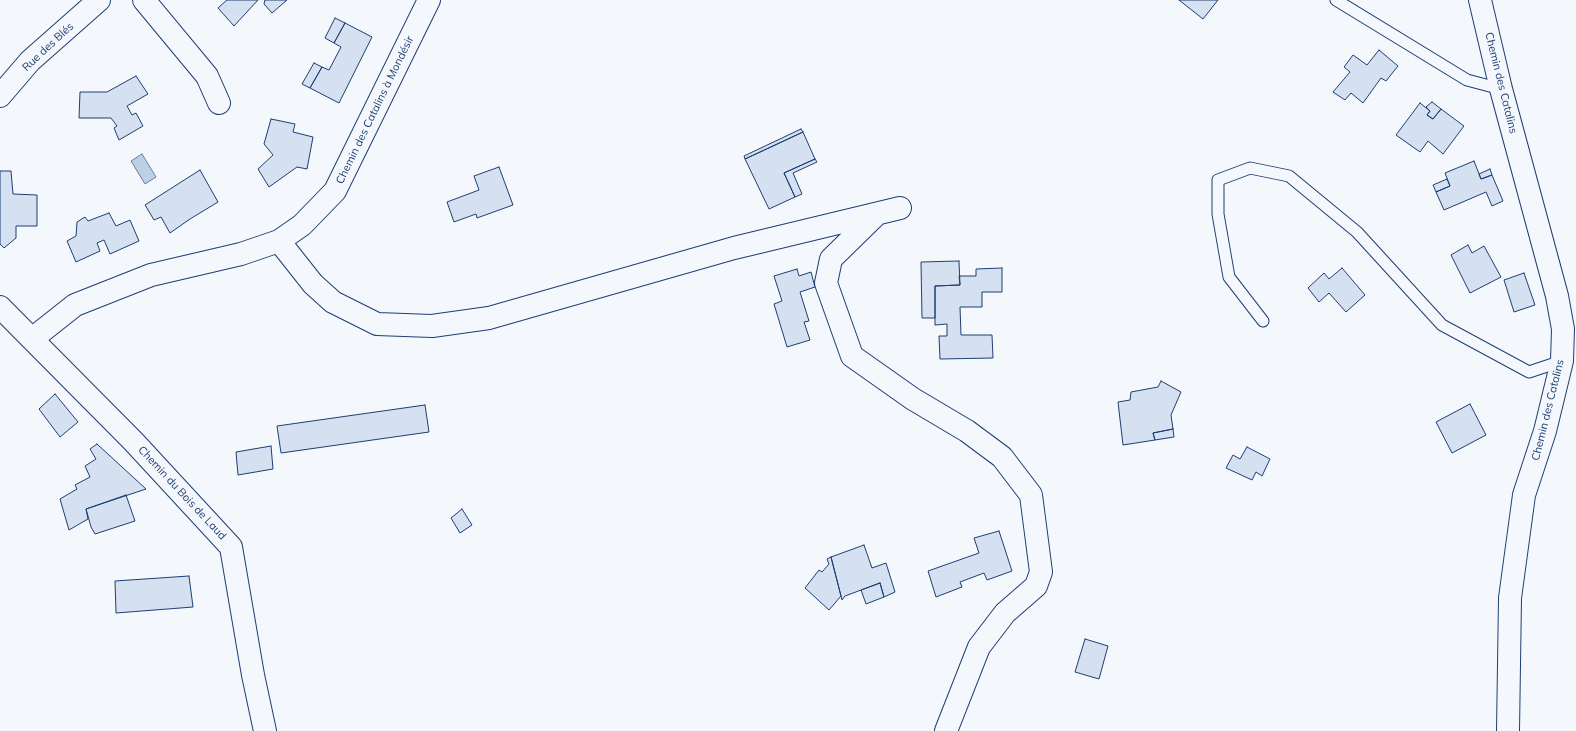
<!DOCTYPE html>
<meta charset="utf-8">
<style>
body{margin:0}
canvas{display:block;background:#f4f7fb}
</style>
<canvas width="1576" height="731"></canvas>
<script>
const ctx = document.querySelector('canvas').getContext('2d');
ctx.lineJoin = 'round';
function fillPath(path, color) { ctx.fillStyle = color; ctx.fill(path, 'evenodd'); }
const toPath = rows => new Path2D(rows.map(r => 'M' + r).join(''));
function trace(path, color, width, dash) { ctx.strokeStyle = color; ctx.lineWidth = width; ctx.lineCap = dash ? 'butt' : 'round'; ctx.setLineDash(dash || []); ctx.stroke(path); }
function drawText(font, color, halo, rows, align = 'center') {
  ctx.font = font + ' Mulish,sans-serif'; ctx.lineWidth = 3; ctx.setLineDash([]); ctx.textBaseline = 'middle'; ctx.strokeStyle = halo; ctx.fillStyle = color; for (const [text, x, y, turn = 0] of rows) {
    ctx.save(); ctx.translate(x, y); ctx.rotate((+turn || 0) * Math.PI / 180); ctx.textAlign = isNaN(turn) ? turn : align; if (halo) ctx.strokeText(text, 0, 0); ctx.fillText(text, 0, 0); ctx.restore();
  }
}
const water = toPath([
 [142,154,156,177,145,184,131,161,142,154]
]);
fillPath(water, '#bed0e5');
trace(water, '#687fa3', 1);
const building = toPath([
 [227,0,258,0,234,26,218,8,227,0],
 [265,0,287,0,272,13,264,4,265,0],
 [1179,0,1218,0,1203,19,1179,0],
 [335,18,345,23,334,43,325,38,335,18],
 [345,23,372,37,339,103,310,88,322,67,329,70,341,47,334,43,345,23],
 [1379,50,1398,66,1386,81,1381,78,1363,103,1351,93,1345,100,1333,92,1350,72,1344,67,1353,55,1367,65,1379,50],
 [314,63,322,67,310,88,302,84,314,63],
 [136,76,148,94,127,106,132,115,136,113,143,126,119,140,114,128,117,126,111,118,79,118,80,92,107,92,136,76],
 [1432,102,1441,109,1433,119,1427,115,1430,111,1426,107,1432,102],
 [1420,103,1430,111,1427,115,1433,119,1441,109,1464,126,1443,154,1428,141,1420,152,1396,135,1420,103],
 [271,119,295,124,293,132,313,137,307,169,297,167,269,187,258,169,273,155,264,144,271,119],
 [801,129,803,132,745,159,744,156,801,129],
 [803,132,815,159,784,173,795,197,769,209,745,159,803,132],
 [815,159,817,162,793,173,802,194,795,197,784,173,815,159],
 [1474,161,1481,179,1492,175,1503,201,1492,206,1486,192,1444,210,1436,192,1450,186,1445,173,1474,161],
 [499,167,513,205,477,218,476,214,454,222,447,202,479,190,474,176,499,167],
 [1490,169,1492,175,1481,179,1479,174,1490,169],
 [200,170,218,202,190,219,170,233,161,217,154,220,145,205,200,170],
 [0,171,11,171,13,194,37,195,37,226,16,226,16,238,4,248,0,244,0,171],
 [1447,179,1450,186,1436,192,1433,185,1447,179],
 [109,213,116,226,130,220,139,241,110,254,104,240,97,243,100,251,76,262,67,241,76,236,77,222,85,217,88,221,109,213],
 [1468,245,1472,253,1484,246,1501,277,1470,293,1451,255,1468,245],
 [959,261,960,285,935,286,935,318,922,318,921,262,959,261],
 [1002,268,1002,292,982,292,982,307,960,307,961,335,992,335,993,358,940,359,939,336,947,336,947,324,935,325,935,286,960,285,959,276,976,276,976,269,1002,268],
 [1342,268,1365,295,1346,312,1329,293,1319,302,1308,288,1324,273,1329,279,1342,268],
 [797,269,799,276,811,272,815,287,800,292,809,321,804,322,810,340,787,347,774,304,782,301,774,276,797,269],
 [1524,273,1535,305,1514,312,1504,280,1524,273],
 [1161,381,1181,392,1171,415,1173,429,1153,433,1155,440,1123,445,1118,402,1130,400,1131,392,1158,387,1161,381],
 [55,394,78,422,60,437,39,409,55,394],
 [1470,404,1486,435,1452,453,1436,422,1470,404],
 [425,405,429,432,281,453,277,426,425,405],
 [1173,429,1174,437,1155,440,1153,433,1173,429],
 [97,444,146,489,86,509,88,519,69,530,60,499,77,489,75,485,90,477,85,466,96,459,90,449,97,444],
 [271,446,273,469,238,475,236,452,271,446],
 [1247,447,1270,459,1262,476,1256,472,1252,480,1226,468,1233,455,1240,459,1247,447],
 [126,495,135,521,95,534,91,527,86,509,126,495],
 [462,509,472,525,460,533,451,518,462,509],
 [999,531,1012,571,987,580,984,573,960,582,962,587,936,597,928,571,979,553,974,538,999,531],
 [864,545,872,568,886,563,895,592,884,597,880,583,845,596,842,600,831,557,864,545],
 [831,557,841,596,829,610,805,588,819,570,822,572,829,564,827,559,831,557],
 [189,576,193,607,116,613,115,581,189,576],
 [880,583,884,597,866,604,861,590,880,583],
 [1085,639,1108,646,1099,679,1075,672,1085,639]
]);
fillPath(building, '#d5e0f0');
trace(building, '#1d3f73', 1);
const service = toPath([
 [1336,0,1467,80,1501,89],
 [1263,321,1229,277,1218,214,1218,180,1250,168,1289,176,1357,232,1442,325,1529,372,1562,361]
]);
const minor = toPath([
 [144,0,207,76,219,103],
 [1480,0,1501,89,1557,296,1563,329,1562,361,1545,431,1524,495,1510,598,1508,731],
 [0,96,30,61,99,0],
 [877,214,831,259,826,283,852,356,913,399,967,431,1002,457,1031,495,1041,572,1036,586,1005,613,979,647,946,731],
 [279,241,313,284,333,302,377,324,432,326,489,318,734,248,900,208],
 [0,307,134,442,231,547,253,675,265,731],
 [32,339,75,305,151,275,241,254,279,241,302,225,335,191,429,0]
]);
trace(service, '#1d3f73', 13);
trace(minor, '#1d3f73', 24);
trace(service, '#f4f7fb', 11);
trace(minor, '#f4f7fb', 22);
drawText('11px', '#1d3f73', '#f4f7fb', [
 ["Rue des Blés",48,47,-43],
 ["Chemin des Catalins",1501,83,76],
 ["Chemin des Catalins à Mondésir",375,110,-64],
 ["Chemin des Catalins",1548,410,-76],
 ["Chemin du Bois de Laud",182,493,47]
]);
</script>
